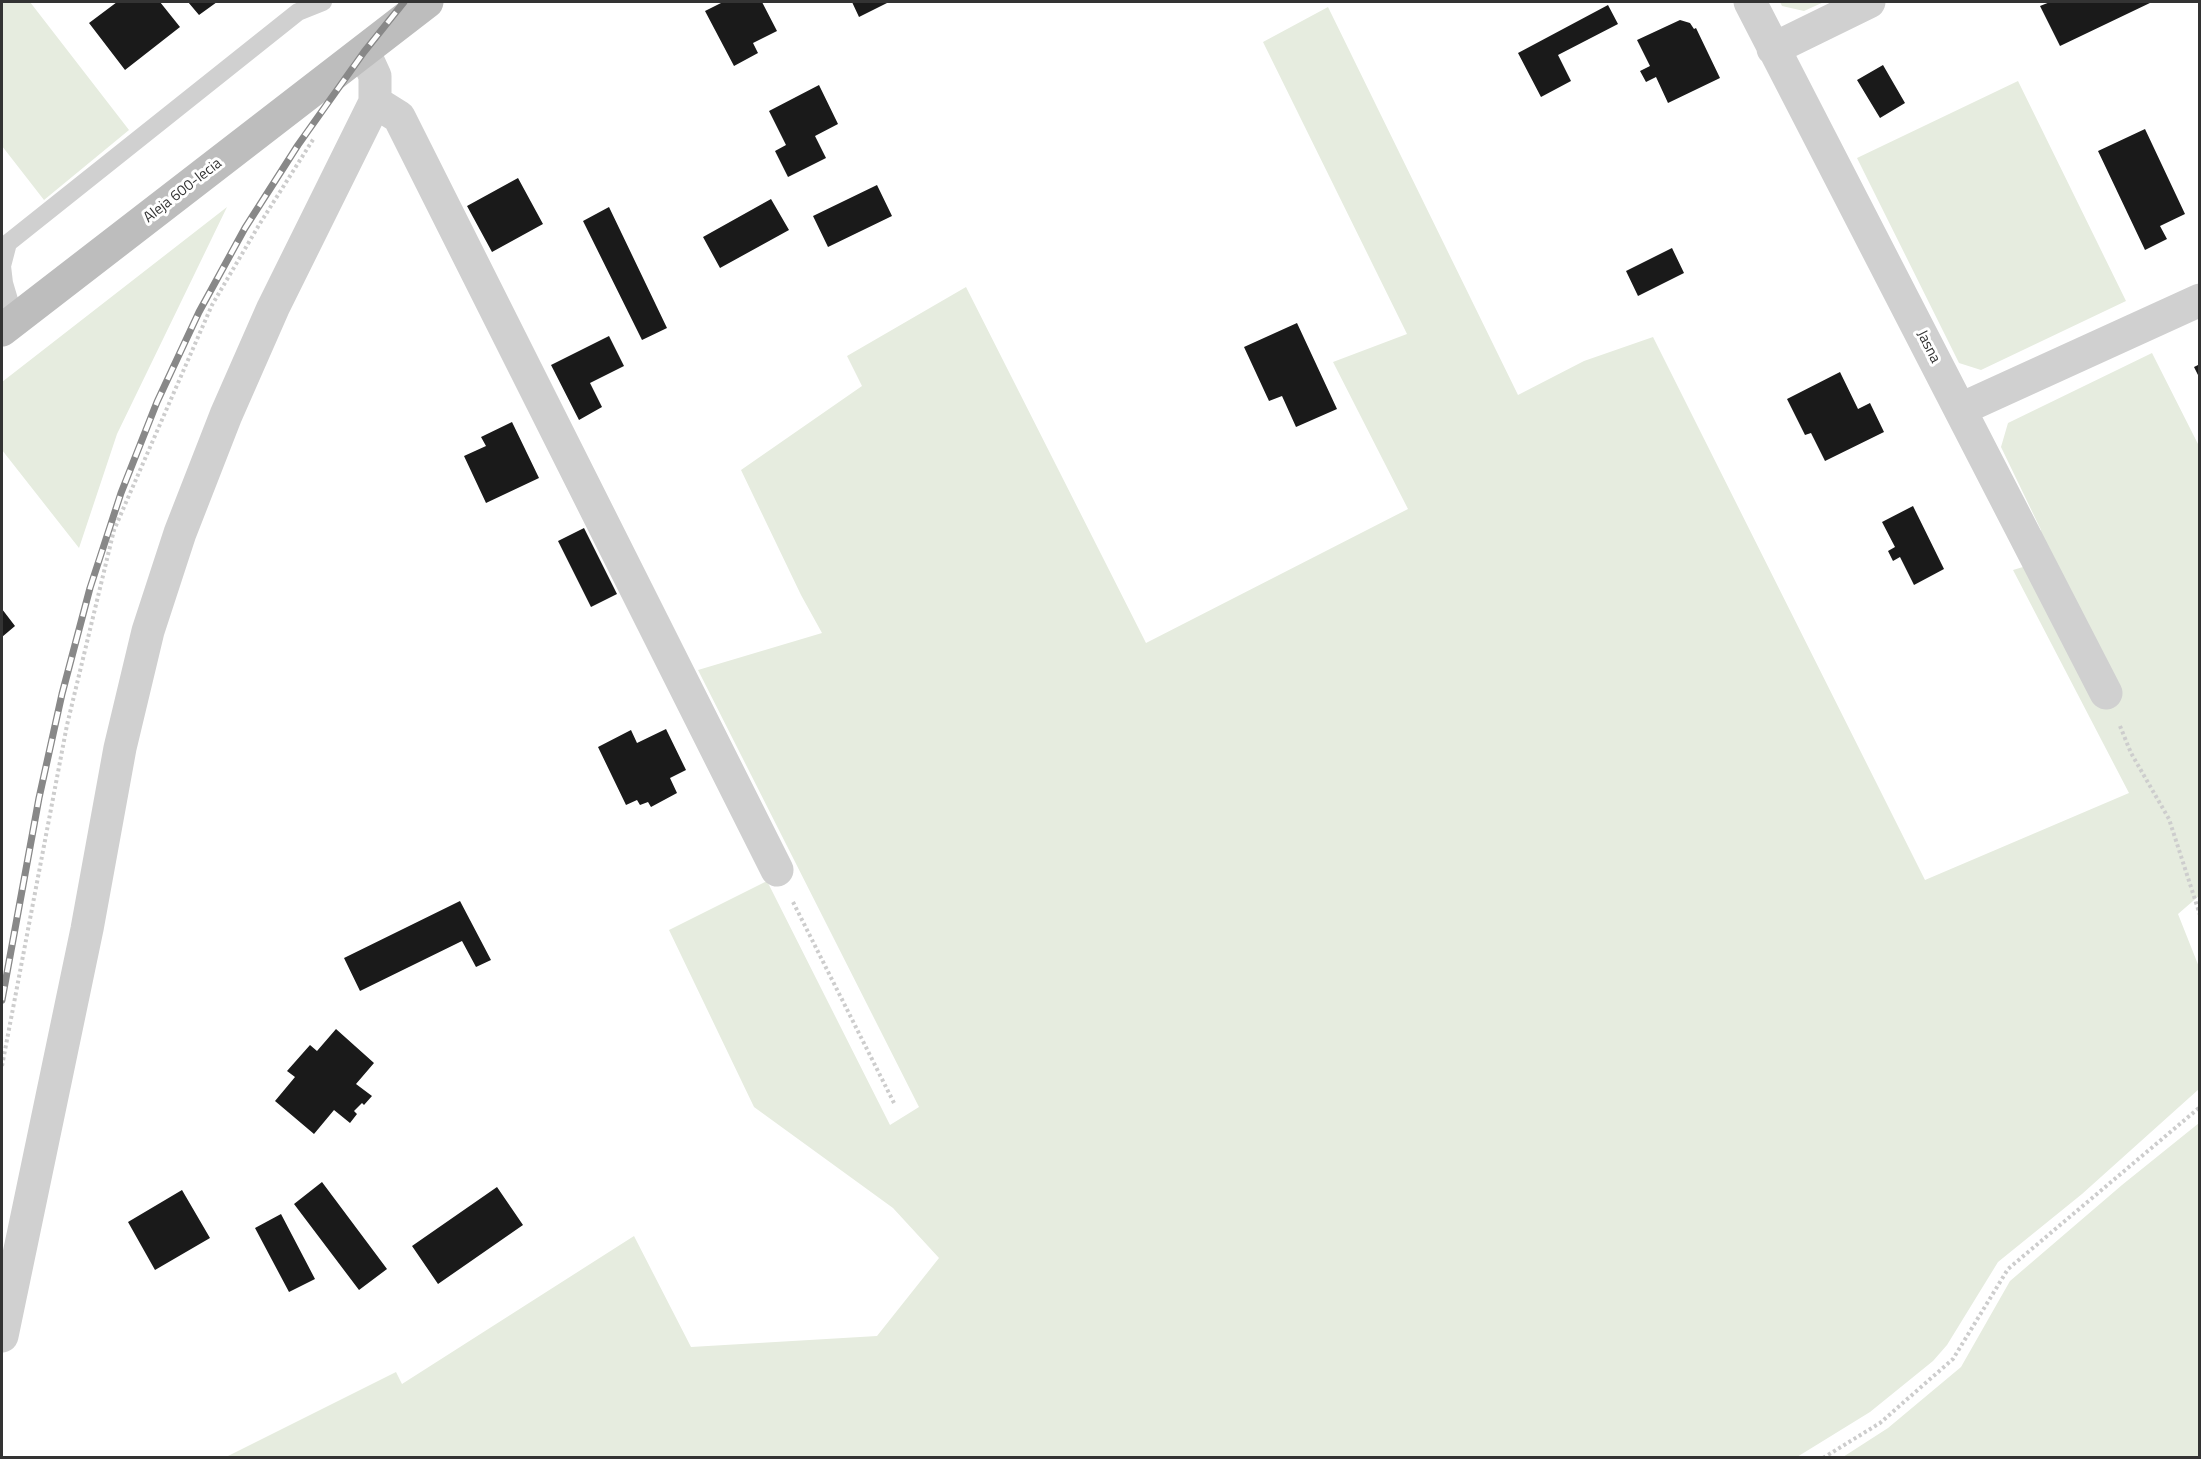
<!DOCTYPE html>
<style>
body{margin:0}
#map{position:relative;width:2201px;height:1459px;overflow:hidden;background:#fff;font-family:"Titillium Web",sans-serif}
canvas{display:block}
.frame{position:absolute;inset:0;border:3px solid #333;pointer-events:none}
</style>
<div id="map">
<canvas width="2201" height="1459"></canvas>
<div class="frame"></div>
</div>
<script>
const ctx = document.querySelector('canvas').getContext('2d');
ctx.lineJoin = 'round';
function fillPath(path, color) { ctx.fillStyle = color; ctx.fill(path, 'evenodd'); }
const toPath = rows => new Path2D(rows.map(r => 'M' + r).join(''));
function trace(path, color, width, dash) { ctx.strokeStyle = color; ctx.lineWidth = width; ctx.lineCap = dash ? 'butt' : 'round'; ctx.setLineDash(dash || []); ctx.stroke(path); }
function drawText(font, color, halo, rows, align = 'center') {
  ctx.font = font + ' "Titillium Web",sans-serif'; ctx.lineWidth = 6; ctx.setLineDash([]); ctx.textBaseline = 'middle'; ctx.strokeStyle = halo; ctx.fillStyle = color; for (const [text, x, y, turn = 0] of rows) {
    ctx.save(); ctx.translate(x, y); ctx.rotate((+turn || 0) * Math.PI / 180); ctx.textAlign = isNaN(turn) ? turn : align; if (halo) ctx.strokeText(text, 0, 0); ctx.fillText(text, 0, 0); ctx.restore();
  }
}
fillPath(toPath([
 [2,2,30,2,129,130,44,200,2,146],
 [1780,2,1824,2,1804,11,1782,6],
 [1328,7,1518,395,1584,361,1653,337,1925,880,2129,793,2013,570,2033,564,2041,530,2001,447,2008,423,2152,353,2199,446,2200,895,2178,914,2199,967,2199,1089,2082,1194,1998,1262,1947,1345,1933,1361,1870,1412,1797,1457,224,1458,396,1372,402,1384,634,1236,691,1347,877,1336,939,1258,893,1208,754,1107,669,930,767,881,890,1125,919,1107,698,670,822,633,801,595,741,470,862,386,847,356,966,287,1146,643,1408,509,1333,362,1407,334,1263,42],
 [2018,81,2126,301,1981,370,1959,363,1857,158],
 [227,207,117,434,79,548,2,450,2,382],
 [2199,1123,2199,1457,1843,1457,1888,1428,1961,1367,2010,1281,2122,1185]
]), '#e6ecdf');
fillPath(toPath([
 [117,2,160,2,180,27,125,70,89,23],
 [188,2,217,2,199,15],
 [723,2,732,2,733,3,762,2,777,31,753,43,758,53,734,66,705,11],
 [852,2,889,2,859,17],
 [2050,2,2152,2,2060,46,2040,6],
 [1608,5,1618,24,1558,55,1571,81,1541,97,1518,53],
 [1680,20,1690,23,1694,29,1696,28,1720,78,1668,103,1656,77,1646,82,1640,71,1650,66,1637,40],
 [1883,65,1905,103,1880,118,1857,80],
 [819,85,838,124,815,136,826,158,788,177,775,151,786,145,769,111],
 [2145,129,2185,214,2160,226,2167,239,2145,250,2098,151],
 [518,178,543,224,492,252,467,206],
 [877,185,892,216,828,247,813,216],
 [771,199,789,230,720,268,703,237],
 [609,207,667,328,642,340,583,221],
 [1672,248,1684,273,1638,296,1626,271],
 [1297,323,1337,409,1296,427,1282,396,1269,401,1244,347],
 [609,336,624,366,590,383,602,407,579,420,551,365],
 [2200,364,2200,379,2194,367],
 [1840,372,1858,409,1870,403,1884,432,1825,461,1811,433,1805,435,1787,399],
 [512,422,539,478,486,503,464,456,486,446,481,437],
 [1913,506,1944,569,1914,585,1900,557,1893,561,1888,551,1895,547,1882,522],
 [584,528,617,594,591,607,558,541],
 [2,609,15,626,2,637],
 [666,729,686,770,670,778,677,793,651,807,648,802,640,805,637,800,626,805,598,747,631,730,637,743],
 [460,901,491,960,476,967,462,941,360,991,344,958],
 [336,1029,374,1063,356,1084,372,1096,364,1105,362,1103,354,1111,357,1114,350,1123,334,1110,314,1134,275,1101,295,1077,287,1071,310,1045,317,1051],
 [322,1182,387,1269,359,1290,294,1204],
 [497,1187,523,1225,438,1284,412,1246],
 [182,1190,210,1238,155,1270,128,1222],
 [281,1214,315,1279,289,1292,255,1228]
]), '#1a1a1a');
trace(toPath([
 [2120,726,2131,753,2169,819,2200,915],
 [793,902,894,1103],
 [2,1066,67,725,114,530,212,305,259,225,314,138],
 [1823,1458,1880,1423,1953,1359,2008,1269,2200,1107]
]), '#cdcdcd', 4, [3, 3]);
trace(toPath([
 [15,320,4,283,2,266,8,243,298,12,323,2]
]), '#d0d0d0', 18);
trace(toPath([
 [1750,2,2106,693],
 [1773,49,1869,2],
 [375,102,399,117,777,870],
 [1961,409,2200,300],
 [2,1336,87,929,120,748,148,631,180,533,226,415,273,308,375,102,375,76,364,52]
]), '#d0d0d0', 33);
trace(toPath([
 [2,330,427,2]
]), '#bdbdbd', 33);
const rail = toPath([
 [2,1000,39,798,62,694,90,588,121,493,157,402,199,312,245,228,298,145,364,52,404,2]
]);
trace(rail, '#888', 7);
trace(rail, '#fff', 4.5, [14]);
drawText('15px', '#333', '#fff', [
 ["Aleja 600-lecia",183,191,-38],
 ["Jasna",1928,347,63]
]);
</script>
